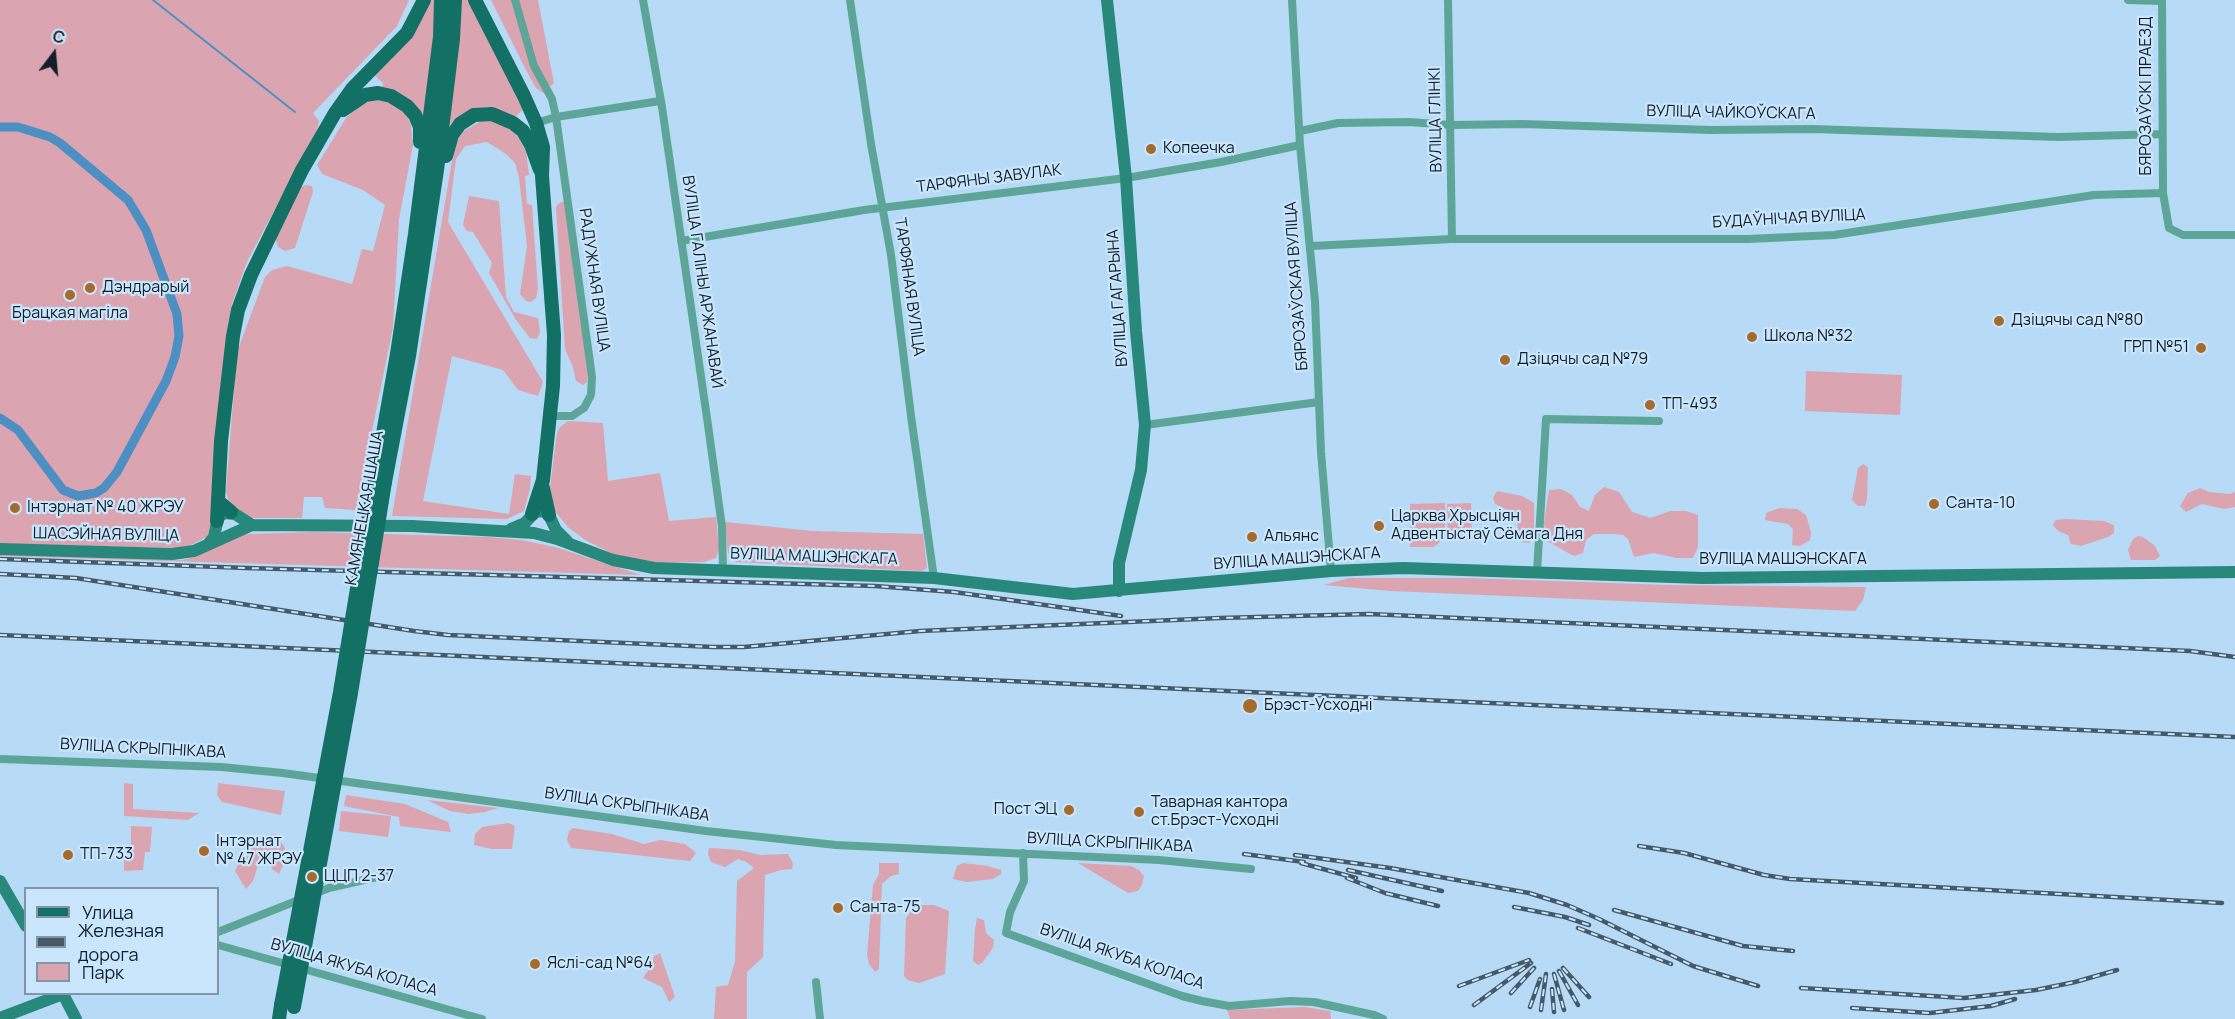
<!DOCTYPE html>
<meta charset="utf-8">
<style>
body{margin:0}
#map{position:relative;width:2235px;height:1019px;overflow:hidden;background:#b7daf6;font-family:Manrope,sans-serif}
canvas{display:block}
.legend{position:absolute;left:24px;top:887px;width:195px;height:108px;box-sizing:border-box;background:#cae6fd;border:2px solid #8096a8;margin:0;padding:8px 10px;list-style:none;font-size:18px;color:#121f29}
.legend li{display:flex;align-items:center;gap:12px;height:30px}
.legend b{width:30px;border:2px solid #8096a8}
.north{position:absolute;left:24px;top:24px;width:60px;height:60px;-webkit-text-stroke:4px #cae6fd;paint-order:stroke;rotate:16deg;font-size:16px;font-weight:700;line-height:24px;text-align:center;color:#121f29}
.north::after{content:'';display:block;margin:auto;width:21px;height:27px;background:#121f29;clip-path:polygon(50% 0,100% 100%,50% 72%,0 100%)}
</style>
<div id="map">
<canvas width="2235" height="1019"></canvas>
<ul class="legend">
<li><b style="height:8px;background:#127065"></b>Улица</li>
<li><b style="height:8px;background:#455969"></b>Железная дорога</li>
<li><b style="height:16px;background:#dba4b1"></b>Парк</li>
</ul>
<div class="north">С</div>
</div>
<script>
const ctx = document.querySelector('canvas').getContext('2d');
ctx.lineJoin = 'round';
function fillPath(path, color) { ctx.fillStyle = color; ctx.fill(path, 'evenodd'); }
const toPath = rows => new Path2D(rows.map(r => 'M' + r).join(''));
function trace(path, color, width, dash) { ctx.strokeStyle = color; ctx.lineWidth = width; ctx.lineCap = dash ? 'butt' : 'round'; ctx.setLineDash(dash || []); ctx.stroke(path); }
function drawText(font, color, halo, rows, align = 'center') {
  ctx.font = font + ' Manrope,sans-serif'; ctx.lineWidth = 4.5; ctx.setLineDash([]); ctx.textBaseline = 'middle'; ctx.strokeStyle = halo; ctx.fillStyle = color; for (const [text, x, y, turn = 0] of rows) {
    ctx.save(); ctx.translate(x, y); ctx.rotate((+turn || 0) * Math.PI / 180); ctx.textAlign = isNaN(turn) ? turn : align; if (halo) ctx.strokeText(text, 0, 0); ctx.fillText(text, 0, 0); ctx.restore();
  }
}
fillPath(toPath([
 [0,0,409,0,397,26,313,113,319,121,317,130,247,262,232,304,228,325,218,414,213,523,207,537,185,548,0,544],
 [430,0,436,0,434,51,424,117,383,89,383,83,373,74],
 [462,0,470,0,524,109,515,117,500,110,486,107,459,117,449,125],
 [491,0,538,0,554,83,543,93,536,88,526,70],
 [379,99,387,101,401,109,407,115,411,125,413,145,399,219,393,327,356,510,325,508,322,497,304,497,302,518,250,518,229,504,226,491,237,352,265,277,272,270,287,266,352,284,362,249,373,251,385,205,363,190,322,174,317,165,346,118,364,102],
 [481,121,491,121,504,124,513,131,519,138,526,152,529,175,525,176,527,204,532,205,538,289,536,298,531,302,526,301,520,294,527,246,519,178,515,163,506,154,487,142,465,146,456,159,448,222,543,382,538,396,518,390,503,370,452,356,423,501,509,514,515,474,531,476,530,489,524,511,507,519,392,516,454,149,462,132],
 [306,185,312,186,313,192,295,248,285,251,278,247,275,238,301,187],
 [469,196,499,201,506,297,514,312,538,318,540,332,537,339,530,338,516,320,489,273,492,263,473,232,467,231,463,225],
 [561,202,564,202,588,373,587,382,583,385,576,381,573,367,565,349,556,208,557,205],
 [1806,371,1902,375,1900,415,1805,411],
 [568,421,603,423,608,481,660,473,669,521,716,517,719,549,716,558,704,562,652,563,613,554,585,540,568,527,553,509,550,487,557,433,560,427],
 [1863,464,1868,467,1867,500,1865,506,1858,506,1852,500,1858,468],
 [1604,487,1619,492,1632,512,1651,518,1670,511,1686,511,1698,515,1698,547,1693,558,1677,558,1653,553,1634,557,1628,539,1623,535,1615,534,1594,534,1586,540,1583,553,1574,556,1547,541,1544,523,1549,490,1561,489,1572,495,1580,507,1589,511,1595,495],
 [2200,488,2209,492,2230,494,2235,492,2235,507,2224,509,2202,504,2186,512,2180,506,2188,493],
 [1497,491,1522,496,1534,503,1534,535,1529,543,1522,542,1518,534,1517,518,1511,512,1495,504,1493,498],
 [1445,503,1445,537,1434,547,1410,547,1410,504],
 [1471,503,1472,540,1448,540,1447,504],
 [1780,508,1797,509,1806,515,1811,532,1810,540,1800,546,1792,545,1793,529,1788,524,1765,520,1766,513],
 [2064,519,2104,521,2114,525,2114,533,2108,537,2081,546,2071,544,2068,535,2058,531,2053,525,2056,520],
 [725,522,813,531,923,534,927,567,924,570,920,571,736,562,728,553],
 [315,532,489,537,521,540,555,547,641,575,0,556,0,554,183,560,197,556,234,537,247,534],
 [2138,536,2143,537,2155,546,2160,556,2155,560,2131,560,2128,550,2133,539],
 [1349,578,1468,578,1667,585,1866,587,1863,600,1855,611,1390,591,1324,585],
 [124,783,133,784,133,809,199,813,188,820,124,816],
 [218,783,285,791,281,815,222,802,217,795],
 [346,795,405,804,448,822,451,832,400,826,399,817,344,806],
 [427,800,498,808,485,812,469,814,450,811],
 [341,811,391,816,388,837,339,831],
 [509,823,515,826,512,849,492,849,474,845,475,834,482,827],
 [131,826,152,827,150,852,145,852,143,870,124,871,124,855,131,855],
 [573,828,612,834,644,844,660,840,685,844,696,853,690,861,571,848,567,840,569,831],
 [276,834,285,848,283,865,279,874,272,869,270,860,259,862,253,881,246,889,235,871,239,863,247,855,252,842,263,836],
 [709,848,740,850,760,855,788,854,793,863,792,869,781,870,765,875,763,957,747,972,747,1019,714,1019,716,987,728,985,735,962,737,881,754,868,746,862,738,859,725,867,711,862,708,854],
 [879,863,899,863,899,874,891,876,882,884,879,969,875,972,869,964,867,955,873,885,879,874],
 [963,863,988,866,1001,870,1001,874,993,879,967,882,953,879,957,866],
 [1078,863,1131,866,1139,870,1144,876,1142,885,1138,891,1128,893],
 [916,905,934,905,949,911,945,974,919,983,908,980,904,976,906,918],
 [977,918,984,920,986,933,994,940,993,948,982,963,978,965,973,961,975,929],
 [660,953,675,997,669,1002,662,987,643,978,652,965,654,956],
 [1304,1007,1330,1011,1331,1019,1230,1019,1227,1010]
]), '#dba4b1');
trace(toPath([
 [153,0,295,112]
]), '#4c90c3', 2);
trace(toPath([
 [0,127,18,127,50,137,60,143,128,200,146,230,177,314,179,336,175,357,166,381,117,472,104,488,96,493,78,496,63,490,18,430,0,418]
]), '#4c90c3', 9);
trace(toPath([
 [515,0,534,66,552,99,556,117,592,377,591,395,584,408,572,416,550,416],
 [643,0,662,107,708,425,722,527,723,570],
 [850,0,871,144,891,255,911,416,934,578],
 [1292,0,1300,145,1315,301,1321,452,1331,571],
 [1448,0,1452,239],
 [2128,0,2162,1],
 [2162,0,2163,193,2169,228,2183,235,2235,235],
 [536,123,556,117,660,101],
 [1300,131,1338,123,1409,122,1451,125,1522,124,1711,130,1812,129,2058,137,2162,134],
 [681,241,864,210,1126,178,1221,162,1300,145],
 [1311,246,1452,239,1748,239,1834,235,2094,195,2163,193],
 [1145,425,1319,402],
 [1537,572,1546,419,1659,421],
 [0,759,221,767,283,773,706,831,836,845,1159,860,1251,869],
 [1023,853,1024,881,1010,912,1006,933,1182,996,1202,1001,1229,1006,1290,1001,1314,1002,1374,1015,1383,1019],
 [218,932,329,888,390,874],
 [218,945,482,1019],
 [816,982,820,1019]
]), '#5ea599', 8);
trace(toPath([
 [1107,0,1126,178,1136,331,1145,425,1141,470,1119,563,1119,591],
 [511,529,525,523,535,512,543,511,549,515,556,530,567,541],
 [209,543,214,537,218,518,224,513,235,514,252,525],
 [0,549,172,554,194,551,252,525,412,526,534,533,557,539,613,560,654,568,934,578,1073,594,1331,571,1403,568,1702,578,2235,572],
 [0,881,26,926],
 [63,994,76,1019],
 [0,1018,63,994]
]), '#28887b', 12);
trace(toPath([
 [475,0,524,96,536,123,543,147,542,176,554,335,553,386,543,480,532,514],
 [343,110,365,95,378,93,391,96,407,106,415,115,420,127,420,142],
 [446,156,452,135,460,124,474,115,492,114,513,123,523,131,531,145,540,170],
 [375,479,397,354,415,234,440,37,441,0],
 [385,482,409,356,437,170,453,39,455,0],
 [543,488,549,515],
 [219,502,231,512],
 [217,521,221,441,233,336,238,310,251,275,302,170,335,113,352,89,407,33,424,0],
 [279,1019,281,1005]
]), '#127065', 14);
const rail = toPath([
 [0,559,247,568,875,586,954,592,1121,616],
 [0,574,76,578,414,631,448,635,713,647,744,647,920,631,1220,618,1369,614,2190,651,2235,657],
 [0,635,2235,737],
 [1639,846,1684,853,1764,875,1790,879,2222,903],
 [1244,854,1304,862],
 [1295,855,1390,868,1529,893,1567,905,1599,919,1693,966,1758,986],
 [1301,863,1356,878],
 [1348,870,1442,891],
 [1347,878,1385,893,1438,906],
 [1514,907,1565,917,1589,925],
 [1614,910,1743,946,1793,951],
 [1578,928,1671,964],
 [1563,968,1589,997],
 [1559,971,1578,1005],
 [1554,974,1564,1010],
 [1459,986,1529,960],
 [1801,988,1964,998,2036,990,2075,982,2117,970],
 [1552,989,1554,1012],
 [1511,993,1534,968],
 [1474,1005,1531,963],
 [1530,1007,1540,979],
 [1852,1008,1930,1013,1991,1006,2015,999],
 [1541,1010,1546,974]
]);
trace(rail, '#455969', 4.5);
trace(rail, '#cae6fd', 2, [7]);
trace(toPath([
 [281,1005,340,692,375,479],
 [294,1007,351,693,385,482]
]), '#127065', 14);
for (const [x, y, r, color] of [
 [1151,149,6,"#a76a2d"],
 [90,288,6,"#a76a2d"],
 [70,295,6,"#a76a2d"],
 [1999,321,6,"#a76a2d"],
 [1752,337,6,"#a76a2d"],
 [2201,348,6,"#a76a2d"],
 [1505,360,6,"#a76a2d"],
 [1650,405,6,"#a76a2d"],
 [1934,504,6,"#a76a2d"],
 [15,508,6,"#a76a2d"],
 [1379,526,6,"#a76a2d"],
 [1252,537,6,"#a76a2d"],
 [1250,706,8,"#a76a2d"],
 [1069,810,6,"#a76a2d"],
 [1139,812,6,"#a76a2d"],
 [204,851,6,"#a76a2d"],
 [68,855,6,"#a76a2d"],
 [312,877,6,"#a76a2d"],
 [838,908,6,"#a76a2d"],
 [535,964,6,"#a76a2d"]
]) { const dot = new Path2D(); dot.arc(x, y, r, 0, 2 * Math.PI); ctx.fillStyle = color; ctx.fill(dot); trace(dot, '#cae6fd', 2); }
drawText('16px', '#121f29', '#cae6fd', [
 ["БЯРОЗАЎСКІ ПРАЕЗД",2147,96,-90],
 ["ВУЛІЦА ЧАЙКОЎСКАГА",1731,113,1],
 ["ВУЛІЦА ГЛІНКІ",1436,120,-91],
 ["ТАРФЯНЫ ЗАВУЛАК",989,179,-7],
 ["БУДАЎНІЧАЯ ВУЛІЦА",1789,219,-3],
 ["РАДУЖНАЯ ВУЛІЦА",594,280,82],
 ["ВУЛІЦА ГАЛІНЫ АРЖАНАВАЙ",702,282,82],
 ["БЯРОЗАЎСКАЯ ВУЛІЦА",1297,286,-94],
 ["ТАРФЯНАЯ ВУЛІЦА",909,287,82],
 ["ВУЛІЦА ГАГАРЫНА",1118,298,-94],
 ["КАМЯНЕЦКАЯ ШАША",365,508,-80],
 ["ШАСЭЙНАЯ ВУЛІЦА",106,535,1],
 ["ВУЛІЦА МАШЭНСКАГА",814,557,2],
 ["ВУЛІЦА МАШЭНСКАГА",1297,559,-4],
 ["ВУЛІЦА МАШЭНСКАГА",1783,560],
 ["ВУЛІЦА СКРЫПНІКАВА",143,749,3],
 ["ВУЛІЦА СКРЫПНІКАВА",627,805,8],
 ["ВУЛІЦА СКРЫПНІКАВА",1110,843,3],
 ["ВУЛІЦА ЯКУБА КОЛАСА",1122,957,19],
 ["ВУЛІЦА ЯКУБА КОЛАСА",354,968,16]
]);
drawText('16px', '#121f29', '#cae6fd', [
 ["Копеечка",1163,149],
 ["Дэндрарый",102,288],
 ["Брацкая магіла",70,314,"center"],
 ["Дзіцячы сад №80",2011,321],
 ["Школа №32",1764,337],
 ["ГРП №51",2189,348,"right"],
 ["Дзіцячы сад №79",1517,360],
 ["ТП-493",1662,405],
 ["Санта-10",1946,504],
 ["Інтэрнат № 40 ЖРЭУ",27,508],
 ["Царква Хрысціян",1391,517],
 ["Адвентыстаў Сёмага Дня",1391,535],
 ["Альянс",1264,537],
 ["Брэст-Усходні",1264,706],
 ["Таварная кантора",1151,803],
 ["ст.Брэст-Усходні",1151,821],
 ["Пост ЭЦ",1057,810,"right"],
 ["Інтэрнат",216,842],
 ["№ 47 ЖРЭУ",216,860],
 ["ТП-733",80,855],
 ["ЦЦП 2-37",324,877],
 ["Санта-75",850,908],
 ["Яслі-сад №64",547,964]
], 'left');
</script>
